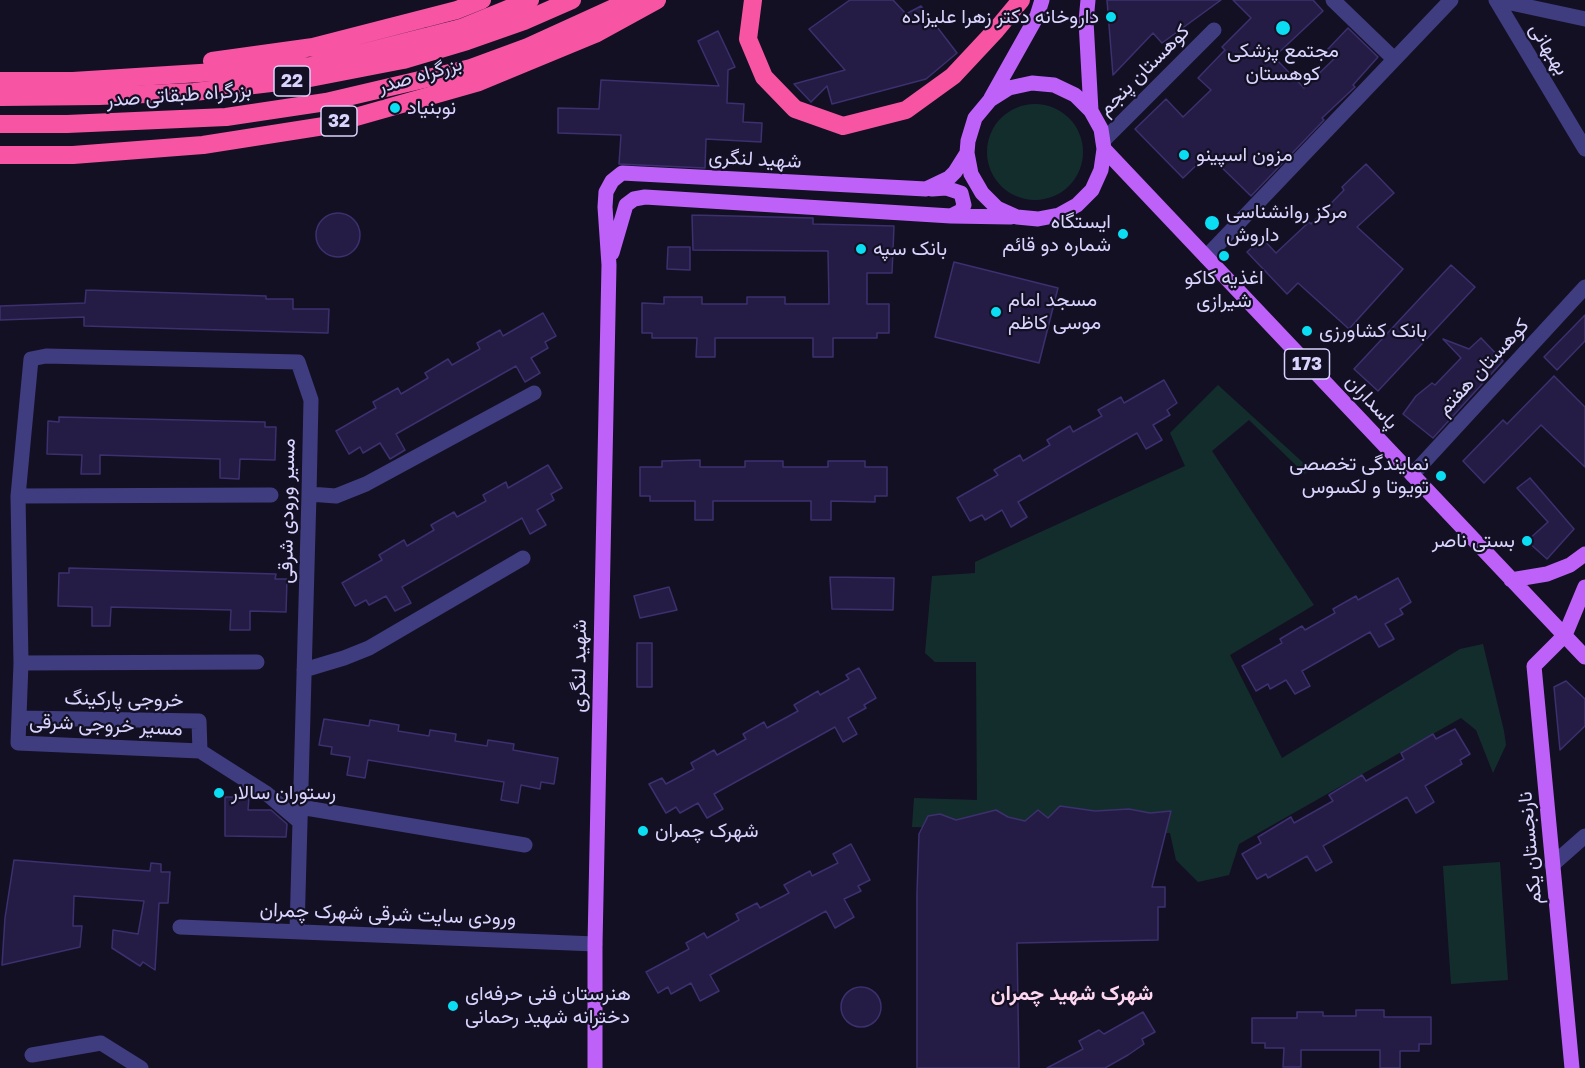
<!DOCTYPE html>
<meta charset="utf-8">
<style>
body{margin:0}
canvas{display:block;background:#131024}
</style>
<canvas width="1585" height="1068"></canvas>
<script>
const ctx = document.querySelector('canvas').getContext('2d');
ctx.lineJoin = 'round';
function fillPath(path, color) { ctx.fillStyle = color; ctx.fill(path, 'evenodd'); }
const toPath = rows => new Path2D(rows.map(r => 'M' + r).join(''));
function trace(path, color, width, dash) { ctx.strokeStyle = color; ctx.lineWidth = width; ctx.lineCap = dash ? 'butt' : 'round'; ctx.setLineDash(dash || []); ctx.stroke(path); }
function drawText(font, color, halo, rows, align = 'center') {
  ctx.font = font + ' "Golos Text",Vazirmatn,sans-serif'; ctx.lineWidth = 4.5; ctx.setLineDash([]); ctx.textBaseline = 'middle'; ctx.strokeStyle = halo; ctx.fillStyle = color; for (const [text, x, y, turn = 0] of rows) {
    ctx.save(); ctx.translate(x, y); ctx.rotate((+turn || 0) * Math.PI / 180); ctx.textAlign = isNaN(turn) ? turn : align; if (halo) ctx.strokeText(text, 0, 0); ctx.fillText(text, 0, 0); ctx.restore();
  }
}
fillPath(toPath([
 '987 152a48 48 0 1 1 96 0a48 48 0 1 1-96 0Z',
 [1218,385,1309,468,1305,474,1249,420,1212,451,1314,605,1230,655,1282,758,1460,649,1483,644,1504,731,1506,745,1493,773,1476,730,1461,718,1239,844,1229,875,1198,882,1176,860,1170,833,912,827,914,798,977,800,976,662,935,662,925,653,932,576,975,573,975,562,1185,466,1170,433],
 [1500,862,1508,980,1451,984,1443,866]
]), '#132d2c');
const building = toPath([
 [850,0,893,0,906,14,921,6,957,53,926,79,832,104,827,86,811,102,794,84,845,70,809,29,850,0],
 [1107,0,1221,0,1162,43,1153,33,1113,75,1107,0],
 [1233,0,1313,0,1323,11,1274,57,1304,88,1336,57,1327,50,1348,28,1378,57,1353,85,1355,87,1322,118,1324,120,1251,196,1208,154,1183,178,1135,129,1166,99,1183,117,1211,90,1198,78,1225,50,1222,47,1251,18,1233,0],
 [718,31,735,67,728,70,727,103,744,104,743,122,762,123,761,142,706,139,705,168,619,164,621,135,558,133,558,108,599,109,601,80,719,86,698,41,718,31],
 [1366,164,1394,193,1357,227,1403,269,1349,329,1298,283,1287,294,1247,252,1262,238,1276,253,1309,222,1311,224,1344,190,1342,187,1366,164],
 '316 235a22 22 0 1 1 44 0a22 22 0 1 1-44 0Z',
 [692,215,813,218,813,224,894,226,892,273,867,273,867,304,889,304,889,333,877,333,877,338,833,338,833,357,813,357,813,338,715,338,715,357,696,357,697,338,652,338,652,333,642,333,642,303,664,304,664,297,702,297,702,304,747,304,747,297,785,297,785,304,829,304,828,251,693,250,692,215],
 [668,247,690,247,690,270,667,269,668,247],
 [954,262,1058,288,1039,363,935,337,954,262],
 [1451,265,1475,287,1378,391,1354,369,1451,265],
 [86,290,266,296,266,299,293,299,293,309,329,309,328,333,84,326,84,317,0,320,0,306,85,303,86,290],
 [543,313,556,336,545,342,548,348,531,358,540,373,525,382,516,366,396,434,405,450,390,459,380,443,363,453,360,447,349,454,336,431,376,408,373,402,398,388,401,394,428,378,425,373,448,359,452,365,480,349,477,343,500,330,503,336,543,313],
 [1585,315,1585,341,1557,370,1544,357,1585,315],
 [1481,338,1503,361,1433,438,1403,414,1416,396,1432,383,1435,385,1461,358,1443,339,1469,349,1481,338],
 [1554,376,1585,407,1585,467,1541,425,1484,483,1463,461,1503,420,1507,424,1554,376],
 [1164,380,1177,403,1167,410,1170,415,1153,425,1162,440,1146,449,1137,433,1018,502,1027,517,1011,527,1002,510,985,520,982,515,970,521,957,498,998,475,994,470,1020,455,1023,461,1050,445,1047,440,1070,426,1073,432,1102,416,1098,410,1121,397,1124,403,1164,380],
 [59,417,265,422,265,427,276,427,275,460,240,459,239,479,220,478,220,459,100,455,100,474,81,474,82,455,47,454,48,421,59,422,59,417],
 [700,460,700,467,745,467,745,461,783,461,783,467,828,467,828,461,865,461,865,467,887,467,887,496,875,496,875,502,831,501,831,520,811,520,811,501,713,501,713,520,695,520,695,501,650,501,650,496,640,496,640,467,662,467,662,461,700,460],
 [548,465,562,488,551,494,554,500,537,510,546,525,530,534,522,518,402,587,411,603,395,611,386,596,369,605,366,600,355,606,342,583,382,560,379,555,404,540,407,546,434,530,431,525,454,512,457,517,486,501,483,495,506,482,508,488,548,465],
 [1530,478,1574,529,1547,559,1527,541,1548,522,1517,488,1530,478],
 [69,568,276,574,275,579,287,579,286,612,250,611,250,630,230,630,231,610,111,607,110,626,92,626,92,607,58,606,59,573,69,573,69,568],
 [830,577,894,578,893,610,832,609,830,577],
 [1398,578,1411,602,1400,609,1403,614,1385,624,1394,639,1379,647,1370,632,1302,671,1310,686,1295,694,1286,680,1270,689,1268,684,1256,691,1242,666,1282,643,1280,639,1302,626,1305,630,1335,613,1333,609,1356,596,1358,600,1398,578],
 [669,587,677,610,640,618,634,596,669,587],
 [637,643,652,643,652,687,637,687,637,643],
 [859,668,876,698,864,705,866,708,848,718,857,734,843,742,835,727,714,794,723,809,707,818,698,803,680,813,676,807,666,813,649,784,662,778,666,784,694,769,691,763,714,750,717,755,746,739,743,734,764,722,767,728,798,711,794,705,818,691,820,695,849,679,846,675,859,668],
 [1566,681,1585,699,1585,726,1560,750,1554,687,1566,681],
 [324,719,369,726,370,720,399,725,398,731,429,736,430,730,456,734,455,741,487,746,488,740,514,744,513,750,558,758,554,784,541,782,540,789,521,785,518,803,501,800,504,782,368,760,365,778,347,775,350,757,331,754,332,747,319,745,324,719],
 [1455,729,1470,754,1460,760,1462,764,1425,786,1434,802,1416,813,1407,797,1323,846,1332,862,1316,871,1307,856,1268,878,1266,874,1257,879,1242,854,1261,843,1258,837,1291,817,1294,823,1333,801,1329,795,1362,775,1366,781,1404,759,1401,753,1433,734,1436,739,1455,729],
 [225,797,249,797,248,810,271,810,287,824,286,837,225,836,225,797],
 [1060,806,1095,811,1129,809,1150,813,1171,811,1152,887,1165,887,1165,907,1158,907,1158,940,1017,943,1019,1068,917,1068,917,893,919,834,928,816,940,814,956,820,996,810,1008,817,1025,821,1038,810,1048,818,1060,806],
 [851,844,870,880,858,886,861,891,844,899,854,917,835,928,826,911,710,975,719,991,700,1001,691,983,671,994,668,987,658,993,646,972,689,949,686,943,704,933,707,938,739,920,736,914,757,903,760,908,789,893,784,885,810,871,812,876,838,863,833,854,851,844],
 [14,860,150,871,151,863,161,864,161,872,170,872,168,903,159,903,155,970,143,962,140,966,112,948,113,930,138,934,144,901,74,896,73,926,82,926,80,947,2,965,5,918,14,860],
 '841 1007a20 20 0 1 1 40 0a20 20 0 1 1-40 0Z',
 [1356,1010,1384,1010,1384,1017,1431,1017,1431,1044,1419,1044,1419,1051,1400,1051,1400,1068,1380,1068,1380,1050,1301,1050,1301,1067,1283,1067,1284,1048,1265,1048,1265,1043,1252,1043,1252,1018,1297,1018,1297,1012,1323,1012,1323,1016,1356,1016,1356,1010],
 [1143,1012,1155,1032,1142,1039,1144,1044,1128,1055,1105,1068,1047,1068,1083,1049,1079,1041,1099,1030,1104,1034,1143,1012]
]);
fillPath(building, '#241c44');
trace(building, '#3c306f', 1.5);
trace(toPath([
 [1333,0,1394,59],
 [1496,0,1585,149],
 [1497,0,1585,19],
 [1103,141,1214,30],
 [1206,257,1451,0],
 [1412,475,1585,287],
 [309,494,336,496,366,484,534,393],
 [18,496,271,495],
 [21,663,257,662],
 [304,670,344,658,369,648,523,558],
 [19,718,199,721,200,751],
 [300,807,525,845],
 [1552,865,1585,836],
 [180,927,595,944],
 [297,931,309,494,311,400,298,362,46,356,31,359,18,496,21,663,18,743,200,751,266,793,300,822],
 [32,1055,101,1043,141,1068]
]), '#3f3d80', 15);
trace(toPath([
 [1088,0,1086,21,1091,111],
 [991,98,1037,16,1042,0],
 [1104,149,1585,657],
 [932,189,946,188,961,193,964,205,961,211,951,216],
 [612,253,626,205,634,199,645,197,951,216,1011,217],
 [1511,580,1547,574,1570,565,1585,554],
 [595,1068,595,944,609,265,605,207,606,192,612,181,622,173,926,189,949,178,955,172,967,153,968,141,975,118,990,100,1009,88,1032,83,1054,85,1075,95,1091,111,1101,129,1104,149,1101,170,1092,190,1077,205,1059,215,1038,219,1017,217,997,208,982,193,971,174,967,153],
 [1572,1068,1534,666,1565,635,1585,587]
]), '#be61f8', 15);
trace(toPath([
 [753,0,748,39,764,77,795,109,843,126,906,110,953,76,996,30,1021,0],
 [212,61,313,47,457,10,482,0],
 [0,81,73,81,311,66,461,28,530,0],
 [0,155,73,155,203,145,324,126,479,82,595,34,657,0]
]), '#f755a4', 18);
trace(toPath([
 [0,97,99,96,194,92,305,79,403,60,467,41,524,21,572,0],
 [0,124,67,124,226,117,326,102,471,68,528,47,631,0]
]), '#f755a4', 18);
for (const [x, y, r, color] of [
 [1111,17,6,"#0bddf2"],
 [1283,28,8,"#0bddf2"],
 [395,108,6,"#0bddf2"],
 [1184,155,6,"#0bddf2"],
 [1212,223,8,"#0bddf2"],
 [1123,234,6,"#0bddf2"],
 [861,249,6,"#0bddf2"],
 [1224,256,6,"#0bddf2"],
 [996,312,6,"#0bddf2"],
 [1307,331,6,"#0bddf2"],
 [1441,476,6,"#0bddf2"],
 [1527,541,6,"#0bddf2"],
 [219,793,6,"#0bddf2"],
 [643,831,6,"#0bddf2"],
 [453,1006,6,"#0bddf2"]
]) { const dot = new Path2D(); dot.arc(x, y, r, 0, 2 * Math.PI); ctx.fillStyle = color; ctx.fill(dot); trace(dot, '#131024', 2); }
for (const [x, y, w] of [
 [292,81,36],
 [339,121,36],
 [1307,364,45]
]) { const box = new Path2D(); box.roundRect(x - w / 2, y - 15, w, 30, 4.5); ctx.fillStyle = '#131024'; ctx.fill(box); trace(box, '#d9d4fd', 1.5); }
drawText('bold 18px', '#d9d4fd', null, [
 ["22",292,81],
 ["32",339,121],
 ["173",1307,364]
]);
drawText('20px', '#d9d4fd', '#131024', [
 ["داروخانه دکتر زهرا علیزاده",1099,17,"right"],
 ["مجتمع پزشکی",1283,51,"center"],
 ["کوهستان",1283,74,"center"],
 ["نوبنیاد",407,108],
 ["مزون اسپینو",1196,155],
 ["مرکز روانشناسی",1226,212],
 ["داروش",1226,235],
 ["ایستگاه",1111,222,"right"],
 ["شماره دو قائم",1111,245,"right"],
 ["بانک سپه",873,249],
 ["اغذیه کاکو",1224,278,"center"],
 ["شیرازی",1224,301,"center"],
 ["مسجد امام",1008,300],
 ["موسی کاظم",1008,323],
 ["بانک کشاورزی",1319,331],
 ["نمایندگی تخصصی",1429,464,"right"],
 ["تویوتا و لکسوس",1429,487,"right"],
 ["بستی ناصر",1515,541,"right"],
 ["رستوران سالار",231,793],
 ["شهرک چمران",655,831],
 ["هنرستان فنی حرفه‌ای",465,994],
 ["دخترانه شهید رحمانی",465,1017]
], 'left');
drawText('20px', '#d9d4fd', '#131024', [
 ["بهبهانی",1549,49,59],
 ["کوهستان پنجم",1144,70,-45],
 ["بزرگراه صدر",420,75,-16],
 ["بزرگراه طبقاتی صدر",179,95,-4],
 ["شهید لنگری",755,159,3],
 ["کوهستان هفتم",1483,367,-47],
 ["پاسداران",1372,402,47],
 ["مسیر ورودی شرقی",287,511,-89],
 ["شهید لنگری",579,666,-89],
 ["خروجی پارکینگ",124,699,1],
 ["مسیر خروجی شرقی",106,725,3],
 ["نارنجستان یکم",1530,848,-95],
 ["ورودی سایت شرقی شهرک چمران",388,914,2]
]);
drawText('bold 21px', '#fdd6ef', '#131024', [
 ["شهرک شهید چمران",1072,993]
]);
</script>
